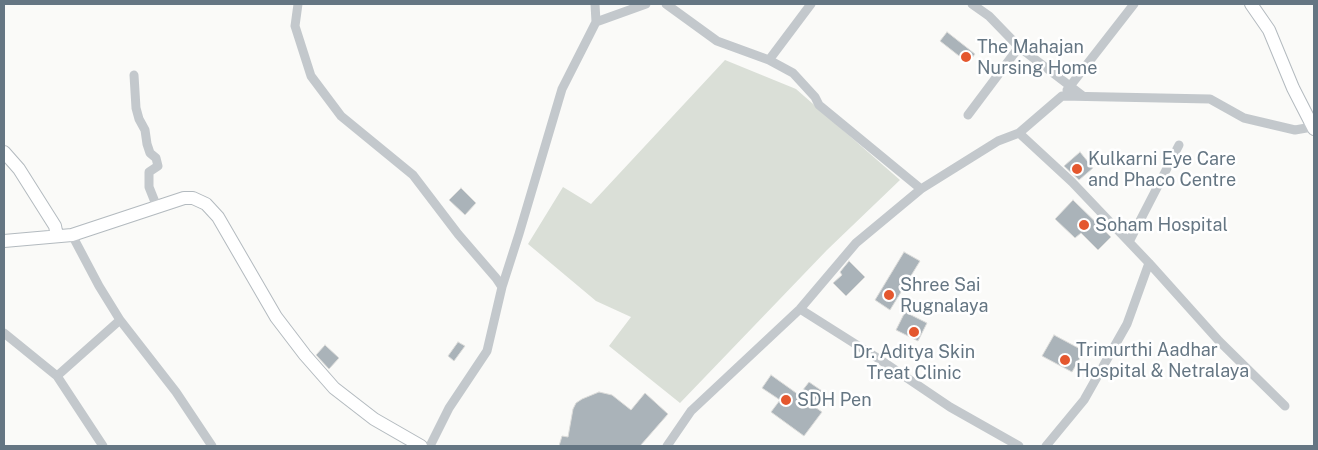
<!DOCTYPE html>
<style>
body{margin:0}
#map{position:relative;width:1318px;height:450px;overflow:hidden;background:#fafaf8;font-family:"Public Sans",sans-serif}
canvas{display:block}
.frame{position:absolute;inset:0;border:5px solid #657683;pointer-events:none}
</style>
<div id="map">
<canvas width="1318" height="450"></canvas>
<div class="frame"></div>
</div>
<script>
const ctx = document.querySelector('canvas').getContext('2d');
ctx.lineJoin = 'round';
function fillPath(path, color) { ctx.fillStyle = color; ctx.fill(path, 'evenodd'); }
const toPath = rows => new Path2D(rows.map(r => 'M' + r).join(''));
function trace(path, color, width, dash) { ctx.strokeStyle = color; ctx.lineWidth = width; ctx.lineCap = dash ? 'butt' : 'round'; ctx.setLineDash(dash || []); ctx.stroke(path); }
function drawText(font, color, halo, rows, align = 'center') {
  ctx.font = font + ' "Public Sans",sans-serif'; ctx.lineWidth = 5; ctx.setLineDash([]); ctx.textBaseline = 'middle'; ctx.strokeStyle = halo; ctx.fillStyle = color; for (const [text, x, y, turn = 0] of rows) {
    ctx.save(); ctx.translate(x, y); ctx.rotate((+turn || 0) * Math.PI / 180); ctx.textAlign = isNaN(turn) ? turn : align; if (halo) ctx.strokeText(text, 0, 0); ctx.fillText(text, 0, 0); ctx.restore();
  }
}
fillPath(toPath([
 [725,60,796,89,900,180,827,250,680,403,609,346,631,317,596,301,528,244,563,187,591,204]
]), '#dadfd7');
const building = toPath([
 [947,32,975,54,968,63,940,41,947,32],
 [1080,152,1093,168,1079,180,1064,166,1080,152],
 [461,188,476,203,465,215,449,200,461,188],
 [1073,200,1111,237,1098,250,1081,233,1075,238,1055,219,1073,200],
 [904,252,920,261,890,310,875,300,904,252],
 [849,261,865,277,846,296,833,283,842,275,840,272,849,261],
 [905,312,927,323,918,341,896,330,905,312],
 [1054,335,1084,351,1072,372,1042,356,1054,335],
 [458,342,465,346,454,361,448,356,458,342],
 [325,345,339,358,329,369,316,355,325,345],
 [771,375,799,395,809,382,822,391,812,405,822,412,804,436,771,412,780,400,762,388,771,375],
 [599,392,612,395,631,410,645,393,668,414,640,446,559,446,562,436,568,437,573,409,576,403,582,399,599,392]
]);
fillPath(building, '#aab3b9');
trace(building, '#dcdcda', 1);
const secondary = toPath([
 [1251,4,1269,30,1293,88,1314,129],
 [4,152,19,169,55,226,57,236],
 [4,241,72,235,184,198,193,198,206,204,218,217,276,317,305,355,334,388,374,419,421,446]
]);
trace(secondary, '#b3babf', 14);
trace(toPath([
 [298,4,295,26,311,76,341,116,413,175,458,234,496,278,502,287],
 [666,4,717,41,769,60,793,73,815,97,819,105,921,189],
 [972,4,989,16,1019,47,1083,96],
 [596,22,646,4],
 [769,60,811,4],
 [134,75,136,108,139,119,145,130,147,144,150,153,156,158,158,166,149,172,149,187,157,207],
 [1067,90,1134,4],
 [968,115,1019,47],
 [1019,133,1072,182,1149,263,1127,324,1084,400,1046,446],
 [72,235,99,286,120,320],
 [1129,242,1179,145],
 [1149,263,1219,341,1285,406],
 [800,309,879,359,950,407,1019,446],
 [4,333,57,376],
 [103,446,57,376,120,320,176,392,212,446],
 [430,446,449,408,487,351,502,287,519,234,562,89,596,22,595,4],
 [667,446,691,411,800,309,856,243,921,189,998,141,1019,133,1062,96,1210,99,1244,118,1295,130,1312,127,1314,123]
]), '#c3c8cc', 9);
trace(secondary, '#fff', 12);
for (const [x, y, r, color] of [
 [966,57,6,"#e4572e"],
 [1077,169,6,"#e4572e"],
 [1084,225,6,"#e4572e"],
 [889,295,6,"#e4572e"],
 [914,332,6,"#e4572e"],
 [1065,360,6,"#e4572e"],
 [786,400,6,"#e4572e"]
]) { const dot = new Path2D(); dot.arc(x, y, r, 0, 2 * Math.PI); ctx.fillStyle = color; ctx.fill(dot); trace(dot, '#fff', 2); }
drawText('18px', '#657683', '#fff', [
 ["The Mahajan",977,47],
 ["Nursing Home",977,68],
 ["Kulkarni Eye Care",1088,159],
 ["and Phaco Centre",1088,180],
 ["Soham Hospital",1095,225],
 ["Shree Sai",900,285],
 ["Rugnalaya",900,306],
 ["Trimurthi Aadhar",1076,350],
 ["Hospital & Netralaya",1076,371],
 ["Dr. Aditya Skin",914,352,"center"],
 ["Treat Clinic",914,373,"center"],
 ["SDH Pen",797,400]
], 'left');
</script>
